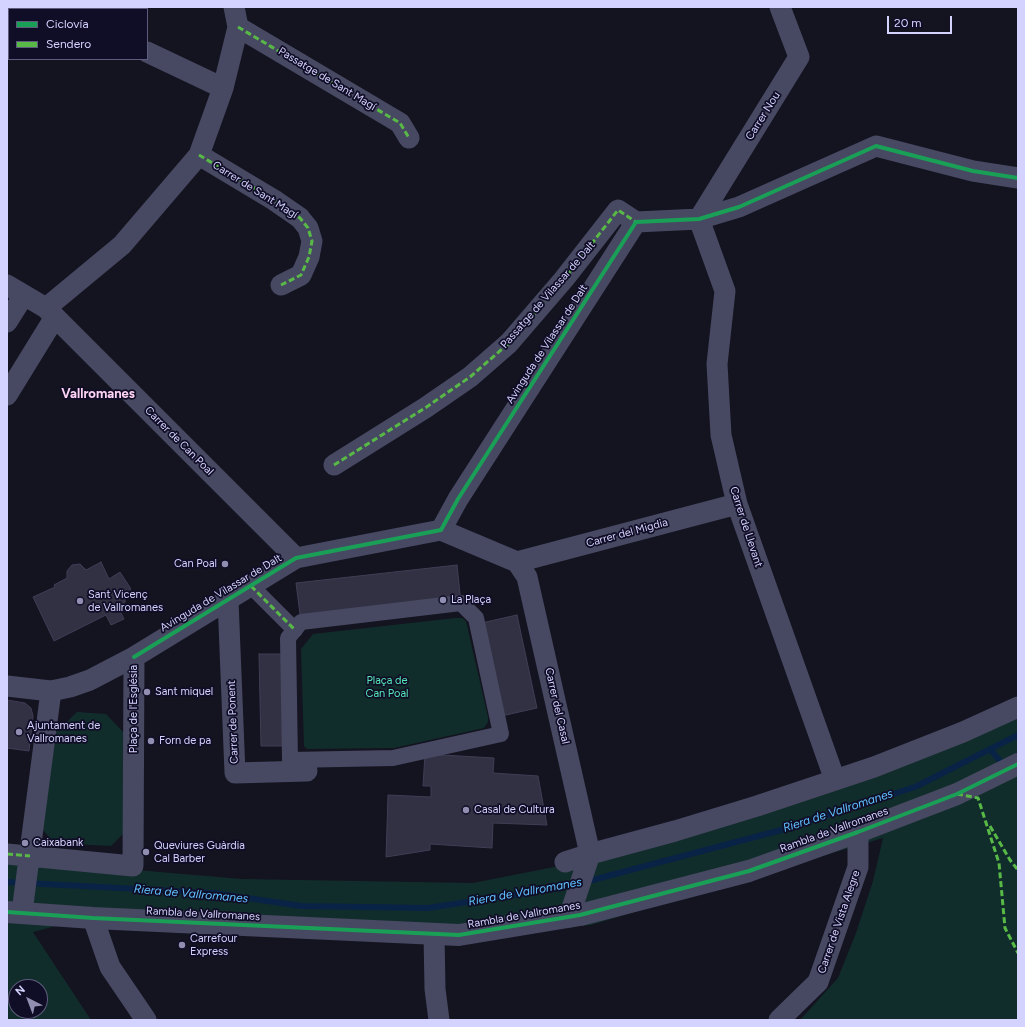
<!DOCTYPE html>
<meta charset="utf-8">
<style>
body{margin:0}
#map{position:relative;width:1025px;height:1027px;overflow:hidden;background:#141320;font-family:Figtree,sans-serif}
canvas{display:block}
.frame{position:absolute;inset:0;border:8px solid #d4d2ff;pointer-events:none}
.legend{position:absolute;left:8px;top:8px;width:140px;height:52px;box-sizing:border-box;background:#100d26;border:1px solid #5e5c7d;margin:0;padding:5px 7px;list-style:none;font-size:12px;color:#d4d2ff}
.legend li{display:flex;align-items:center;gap:8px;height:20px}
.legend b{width:20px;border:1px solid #5e5c7d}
.north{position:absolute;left:8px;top:979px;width:40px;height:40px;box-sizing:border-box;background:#100d26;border:1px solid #5e5c7d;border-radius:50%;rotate:318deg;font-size:11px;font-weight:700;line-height:16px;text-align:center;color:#d4d2ff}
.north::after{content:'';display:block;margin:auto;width:14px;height:18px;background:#918fb1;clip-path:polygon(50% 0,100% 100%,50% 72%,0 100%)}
.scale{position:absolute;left:887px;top:16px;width:65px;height:18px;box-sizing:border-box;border:2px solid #d4d2ff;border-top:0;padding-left:5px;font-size:12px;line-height:14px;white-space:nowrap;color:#d4d2ff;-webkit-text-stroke:3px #100d26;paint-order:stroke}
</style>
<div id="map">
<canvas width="1025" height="1027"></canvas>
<div class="frame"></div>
<ul class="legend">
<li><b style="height:5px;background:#1a9f57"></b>Ciclovía</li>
<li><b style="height:5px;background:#58b947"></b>Sendero</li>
</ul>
<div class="north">N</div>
<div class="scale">20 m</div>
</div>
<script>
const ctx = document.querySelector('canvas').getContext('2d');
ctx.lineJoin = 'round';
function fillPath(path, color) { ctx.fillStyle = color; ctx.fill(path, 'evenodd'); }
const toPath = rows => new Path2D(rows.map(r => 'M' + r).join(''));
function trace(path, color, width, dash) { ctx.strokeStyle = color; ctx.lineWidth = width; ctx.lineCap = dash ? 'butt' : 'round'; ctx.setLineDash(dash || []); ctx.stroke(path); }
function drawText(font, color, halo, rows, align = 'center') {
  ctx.font = font + ' Figtree,sans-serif'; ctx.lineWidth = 3.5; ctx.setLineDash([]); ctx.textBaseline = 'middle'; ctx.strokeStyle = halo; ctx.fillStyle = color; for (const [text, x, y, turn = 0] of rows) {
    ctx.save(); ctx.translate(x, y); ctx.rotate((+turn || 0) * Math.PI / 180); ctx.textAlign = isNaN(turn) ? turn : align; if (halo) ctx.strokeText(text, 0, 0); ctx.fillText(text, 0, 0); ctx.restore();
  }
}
fillPath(toPath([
 [455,618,462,618,466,621,488,717,488,722,484,728,394,748,307,749,304,746,301,649,313,634],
 [77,712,106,714,125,734,123,834,111,846,54,843,43,830,55,733],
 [1018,714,1018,1020,800,1020,838,978,856,933,873,881,883,838,591,925,397,942,64,924,33,932,91,1020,7,1020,7,859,242,879,473,883,645,849],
 [16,987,40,987,40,1011,16,1011]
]), '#112d2b');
trace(toPath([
 [990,749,1000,761],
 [7,882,214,893,301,906,428,908,552,889,575,885],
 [585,882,785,829,915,787,1018,735]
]), '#092346', 6);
const building = toPath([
 [101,562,109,579,120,572,131,589,123,595,125,599,125,602,123,606,119,609,124,619,111,625,106,615,54,641,33,597,55,587,54,585,67,578,67,571,72,565,80,564,86,570,101,562],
 [457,565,461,603,301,622,296,583,457,565],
 [517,615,537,708,497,717,477,624,517,615],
 [259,654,288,654,290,746,261,746,259,654],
 [7,700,25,703,31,708,33,716,29,751,7,748,7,700],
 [425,754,494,758,493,773,538,776,547,825,493,823,492,848,430,844,430,850,386,857,388,795,431,797,431,786,423,786,425,754]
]);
fillPath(building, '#323143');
trace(building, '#403d55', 1);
trace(toPath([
 [251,586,295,630],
 [461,603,476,618,501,734,393,758,290,760,288,638,301,622,461,603]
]), '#474862', 16);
trace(toPath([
 [54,7,58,9],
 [780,7,799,57,699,219,725,291,717,364,721,435,737,504,835,780],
 [238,27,400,123,409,138],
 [147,52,223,88],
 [199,155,274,200,300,218,308,228,312,241,309,257,301,275,281,285],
 [7,285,46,308,296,558],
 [46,308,122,245,199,155,223,88,238,27,234,7],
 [7,322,24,295],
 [7,395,55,317],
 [334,465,425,408,470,377,509,343,564,279,618,210,636,222],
 [441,530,517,562],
 [517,562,527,577,590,854],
 [517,562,737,504],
 [228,600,235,773,307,771],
 [134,657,296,558,441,530,458,499,636,222,699,219,739,207,876,146,973,171,1018,178],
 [7,686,51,691,70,687,90,680,134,657,133,866,7,854],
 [565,862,590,854,675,831,757,806,874,767,963,732,1018,707],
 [22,912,51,691],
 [569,917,590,854],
 [93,918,110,967,146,1020],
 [434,934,435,989,439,1020],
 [779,1020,818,982,858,867,858,832]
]), '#474862', 21);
trace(toPath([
 [7,912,93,918,459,935,580,915,749,871,858,832,957,794,1018,764]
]), '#474862', 22);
trace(toPath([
 [238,27,400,123,409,138],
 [199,155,274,200,300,218,308,228,312,241,309,257,301,275,281,285],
 [334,465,425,408,470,377,509,343,564,279,618,210,636,222],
 [251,586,295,630],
 [957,794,978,798,999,863,1005,928,1018,953],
 [990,826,1010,860,1018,870],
 [7,854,30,856]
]), '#58b947', 3, [6, 3]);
trace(toPath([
 [134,657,296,558,441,530,458,499,636,222,699,219,739,207,876,146,973,171,1018,178],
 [7,912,93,918,459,935,580,915,749,871,858,832,957,794,1018,764]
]), '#1a9f57', 4);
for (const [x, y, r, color] of [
 [225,564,4,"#918fb1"],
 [443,600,4,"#918fb1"],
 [80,601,4,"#918fb1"],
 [147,692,4,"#918fb1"],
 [19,732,4,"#918fb1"],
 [151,741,4,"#918fb1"],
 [466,810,4,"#918fb1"],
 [25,843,4,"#918fb1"],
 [146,852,4,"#918fb1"],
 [182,945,4,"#918fb1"]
]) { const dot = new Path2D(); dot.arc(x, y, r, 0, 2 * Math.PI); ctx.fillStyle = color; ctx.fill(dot); trace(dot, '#100d26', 1.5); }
drawText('11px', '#d4d2ff', '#100d26', [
 ["Passatge de Sant Magí",327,79,31],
 ["Carrer Nou",763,116,-58],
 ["Carrer de Sant Magí",255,190,32],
 ["Passatge de Vilassar de Dalt",548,295,-49],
 ["Avinguda de Vilassar de Dalt",547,344,-57],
 ["Carrer de Can Poal",179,441,45],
 ["Carrer de Llevant",746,527,72],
 ["Carrer del Migdia",627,533,-15],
 ["Avinguda de Vilassar de Dalt",221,593,-31],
 ["Carrer del Casal",557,706,77],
 ["Plaça de l'Església",134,709,-90],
 ["Carrer de Ponent",233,722,-92],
 ["Rambla de Vallromanes",834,830,-20],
 ["Rambla de Vallromanes",203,914,3],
 ["Rambla de Vallromanes",524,915,-10],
 ["Carrer de Vista Alegre",839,922,-71]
]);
drawText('11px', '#d4d2ff', '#100d26', [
 ["Can Poal",217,564,"right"],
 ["Sant Vicenç",88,595],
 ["de Vallromanes",88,608],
 ["La Plaça",451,600],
 ["Sant miquel",155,692],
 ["Ajuntament de",27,726],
 ["Vallromanes",27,739],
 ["Forn de pa",159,741],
 ["Casal de Cultura",474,810],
 ["Caixabank",33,843],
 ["Queviures Guàrdia",154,846],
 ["Cal Barber",154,859],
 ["Carrefour",190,939],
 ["Express",190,952]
], 'left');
drawText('11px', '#55e8b9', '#100d26', [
 ["Plaça de",387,681],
 ["Can Poal",387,694]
]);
drawText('italic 12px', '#60c1ff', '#100d26', [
 ["Riera de Vallromanes",838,811,-18],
 ["Riera de Vallromanes",525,892,-10],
 ["Riera de Vallromanes",191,894,5]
]);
drawText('bold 13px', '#ffd4f2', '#100d26', [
 ["Vallromanes",98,394]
]);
</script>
